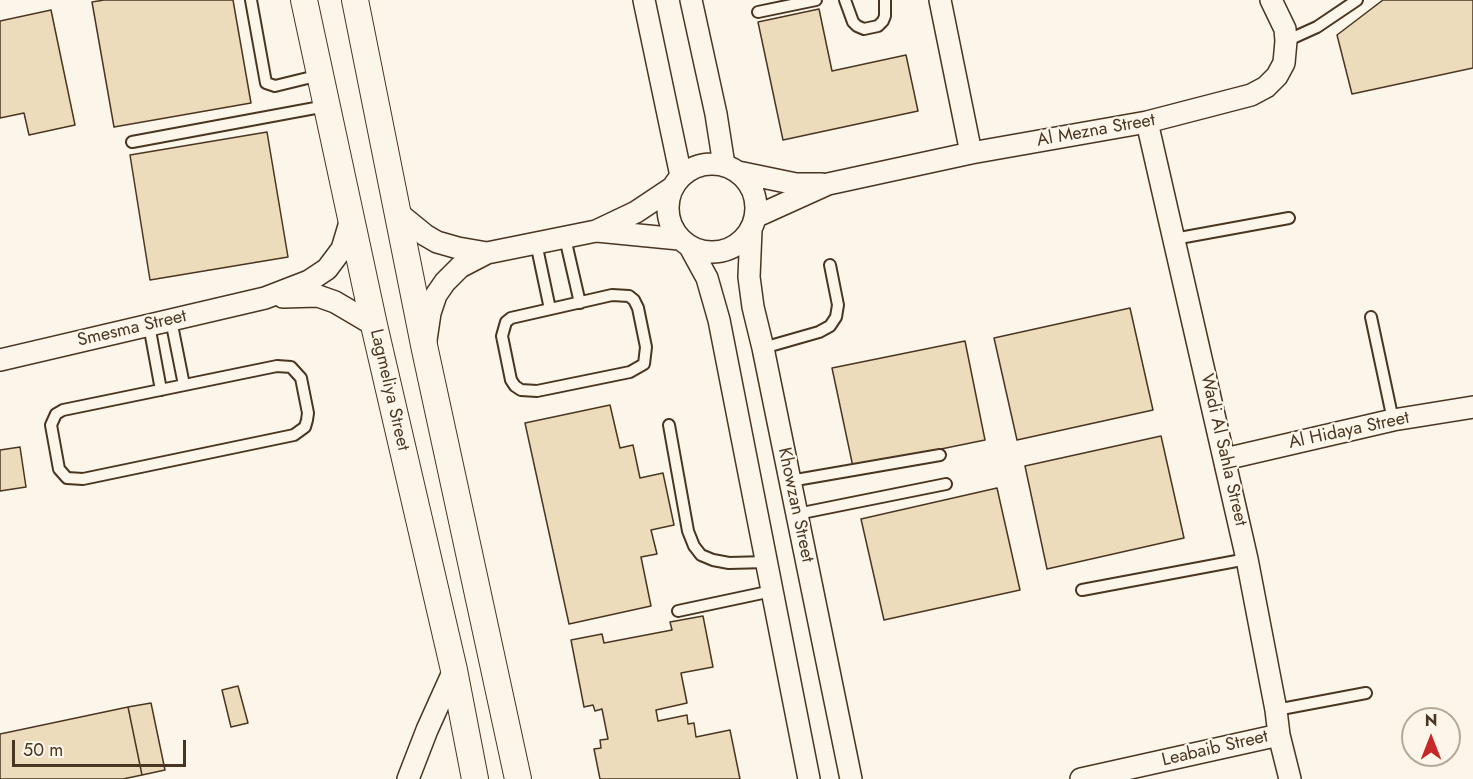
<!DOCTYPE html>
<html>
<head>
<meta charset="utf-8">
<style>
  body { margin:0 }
  #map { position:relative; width:1473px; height:779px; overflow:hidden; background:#fbf6e9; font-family:Jost,sans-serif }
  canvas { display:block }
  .north { position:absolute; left:1401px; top:707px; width:60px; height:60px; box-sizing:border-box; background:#fbf6e9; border:2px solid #b4a999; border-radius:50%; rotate:0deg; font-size:16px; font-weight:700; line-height:24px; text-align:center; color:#4a3520 }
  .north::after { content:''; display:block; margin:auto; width:21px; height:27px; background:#c62828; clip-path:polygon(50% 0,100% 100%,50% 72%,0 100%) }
  .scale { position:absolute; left:12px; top:740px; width:174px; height:27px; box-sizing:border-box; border:3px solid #4a3520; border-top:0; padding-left:8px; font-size:18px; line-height:21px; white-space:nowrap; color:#4a3520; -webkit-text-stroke:4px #fbf6e9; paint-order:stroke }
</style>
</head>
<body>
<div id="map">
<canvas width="1473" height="779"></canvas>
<div class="north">N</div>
<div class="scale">50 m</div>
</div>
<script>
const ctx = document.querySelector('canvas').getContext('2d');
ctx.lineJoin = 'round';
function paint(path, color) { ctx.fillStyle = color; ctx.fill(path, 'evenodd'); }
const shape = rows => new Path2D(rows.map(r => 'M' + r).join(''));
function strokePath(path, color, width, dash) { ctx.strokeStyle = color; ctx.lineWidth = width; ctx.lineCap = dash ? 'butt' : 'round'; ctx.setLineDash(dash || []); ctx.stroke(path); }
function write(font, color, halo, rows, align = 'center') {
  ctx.font = font + ' Jost,sans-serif'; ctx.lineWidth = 4.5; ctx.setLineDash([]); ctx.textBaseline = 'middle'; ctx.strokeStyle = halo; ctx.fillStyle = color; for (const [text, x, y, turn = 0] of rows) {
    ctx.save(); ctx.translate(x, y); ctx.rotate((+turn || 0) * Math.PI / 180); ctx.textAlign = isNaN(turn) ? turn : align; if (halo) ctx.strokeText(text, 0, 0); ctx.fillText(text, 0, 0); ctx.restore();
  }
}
const building = shape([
  [104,0,233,0,251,103,114,127,92,2,104,0],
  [1383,0,1473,0,1473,68,1352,94,1337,35,1383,0],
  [819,9,832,71,906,55,918,111,783,140,758,22,819,9],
  [51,10,75,125,29,135,24,113,0,118,0,21,51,10],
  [267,132,288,257,150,280,130,155,267,132],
  [1130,308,1153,410,1017,440,994,338,1130,308],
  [965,341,985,440,853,467,832,368,965,341],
  [610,405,620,448,633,445,640,478,663,473,674,525,651,530,657,554,641,557,651,606,569,624,525,423,610,405],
  [1161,436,1184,538,1047,569,1025,466,1161,436],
  [20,447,26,487,0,491,0,450,20,447],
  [997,488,1020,590,884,620,861,519,997,488],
  [703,616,713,667,681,673,687,703,656,710,658,721,687,715,688,724,694,723,696,737,730,730,740,779,600,779,594,749,601,748,600,740,608,739,602,709,595,711,593,705,584,707,571,640,602,634,604,643,672,630,670,622,703,616],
  [238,686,248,723,231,727,222,690,238,686],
  [151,703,165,770,142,775,128,707,151,703],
  [128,707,142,775,123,779,0,779,0,734,128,707]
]);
paint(building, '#ecdcbc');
strokePath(building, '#4a3520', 1.5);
const service = shape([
  [251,0,266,83,275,86,320,75],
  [845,0,853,22,857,26,864,29,878,26,883,21,885,16,885,0],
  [758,12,816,0],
  [1286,41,1317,27,1357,0],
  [132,142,326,106],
  [565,238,580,303],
  [1174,239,1289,218],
  [536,243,550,309],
  [612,295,629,296,634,300,638,308,646,347,644,364,630,372,537,391,521,390,515,386,511,380,502,336,506,322,511,318,612,295],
  [1371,317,1393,420],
  [171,320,184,385],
  [149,325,161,390],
  [763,348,819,332,830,326,836,317,838,305,830,265],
  [277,366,291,367,301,378,308,413,307,420,305,427,294,435,83,479,67,478,59,469,51,425,56,414,63,410,277,366],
  [669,425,688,531,694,546,701,555,713,560,729,563,767,562],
  [790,481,940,455],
  [797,514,946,484],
  [1082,590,1247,559],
  [678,611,772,591],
  [1276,710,1366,693]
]);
const minor = shape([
  [644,0,681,176],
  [691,0,716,114,724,165],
  [940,0,971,153],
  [1147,122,1247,559,1276,710,1279,735,1290,779],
  '668 208a44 44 0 1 1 88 0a44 44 0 1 1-88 0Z',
  [738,172,796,184,822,184],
  [398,213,425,235,437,242,458,248,487,253],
  [755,217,828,184,971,153,1147,122,1251,95,1266,87,1277,76,1284,63,1286,41,1285,29,1271,0],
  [751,230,749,277,753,307,763,348,851,779],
  [597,231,679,239],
  [690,247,707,278,719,320,809,779],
  [283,297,318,296,335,302,374,325],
  [426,340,430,313,436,295,445,282,460,267,487,253,596,231,636,212,672,188],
  [0,360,265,298,309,281,327,269,342,249,351,219],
  [1225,459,1393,420,1473,407],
  [408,779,427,730,454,670],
  [1081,779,1279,735]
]);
const tertiary = shape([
  [304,0,374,325,454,670,475,779],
  [355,0,425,350,518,779]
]);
strokePath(service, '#4a3520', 14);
strokePath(minor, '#4a3520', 24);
strokePath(tertiary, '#4a3520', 28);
strokePath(service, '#fbf6e9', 10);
strokePath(minor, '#fbf6e9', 21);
strokePath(tertiary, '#fbf6e9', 26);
write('18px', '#4a3520', '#fbf6e9', [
  ["Al Mezna Street",1096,131,-10],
  ["Smesma Street",132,329,-13],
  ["Lagmeliya Street",389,390,77],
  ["Al Hidaya Street",1349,431,-12],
  ["Wadi Al Sahla Street",1223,450,77],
  ["Khowzan Street",795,505,78],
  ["Leabaib Street",1215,749,-13]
]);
</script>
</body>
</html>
